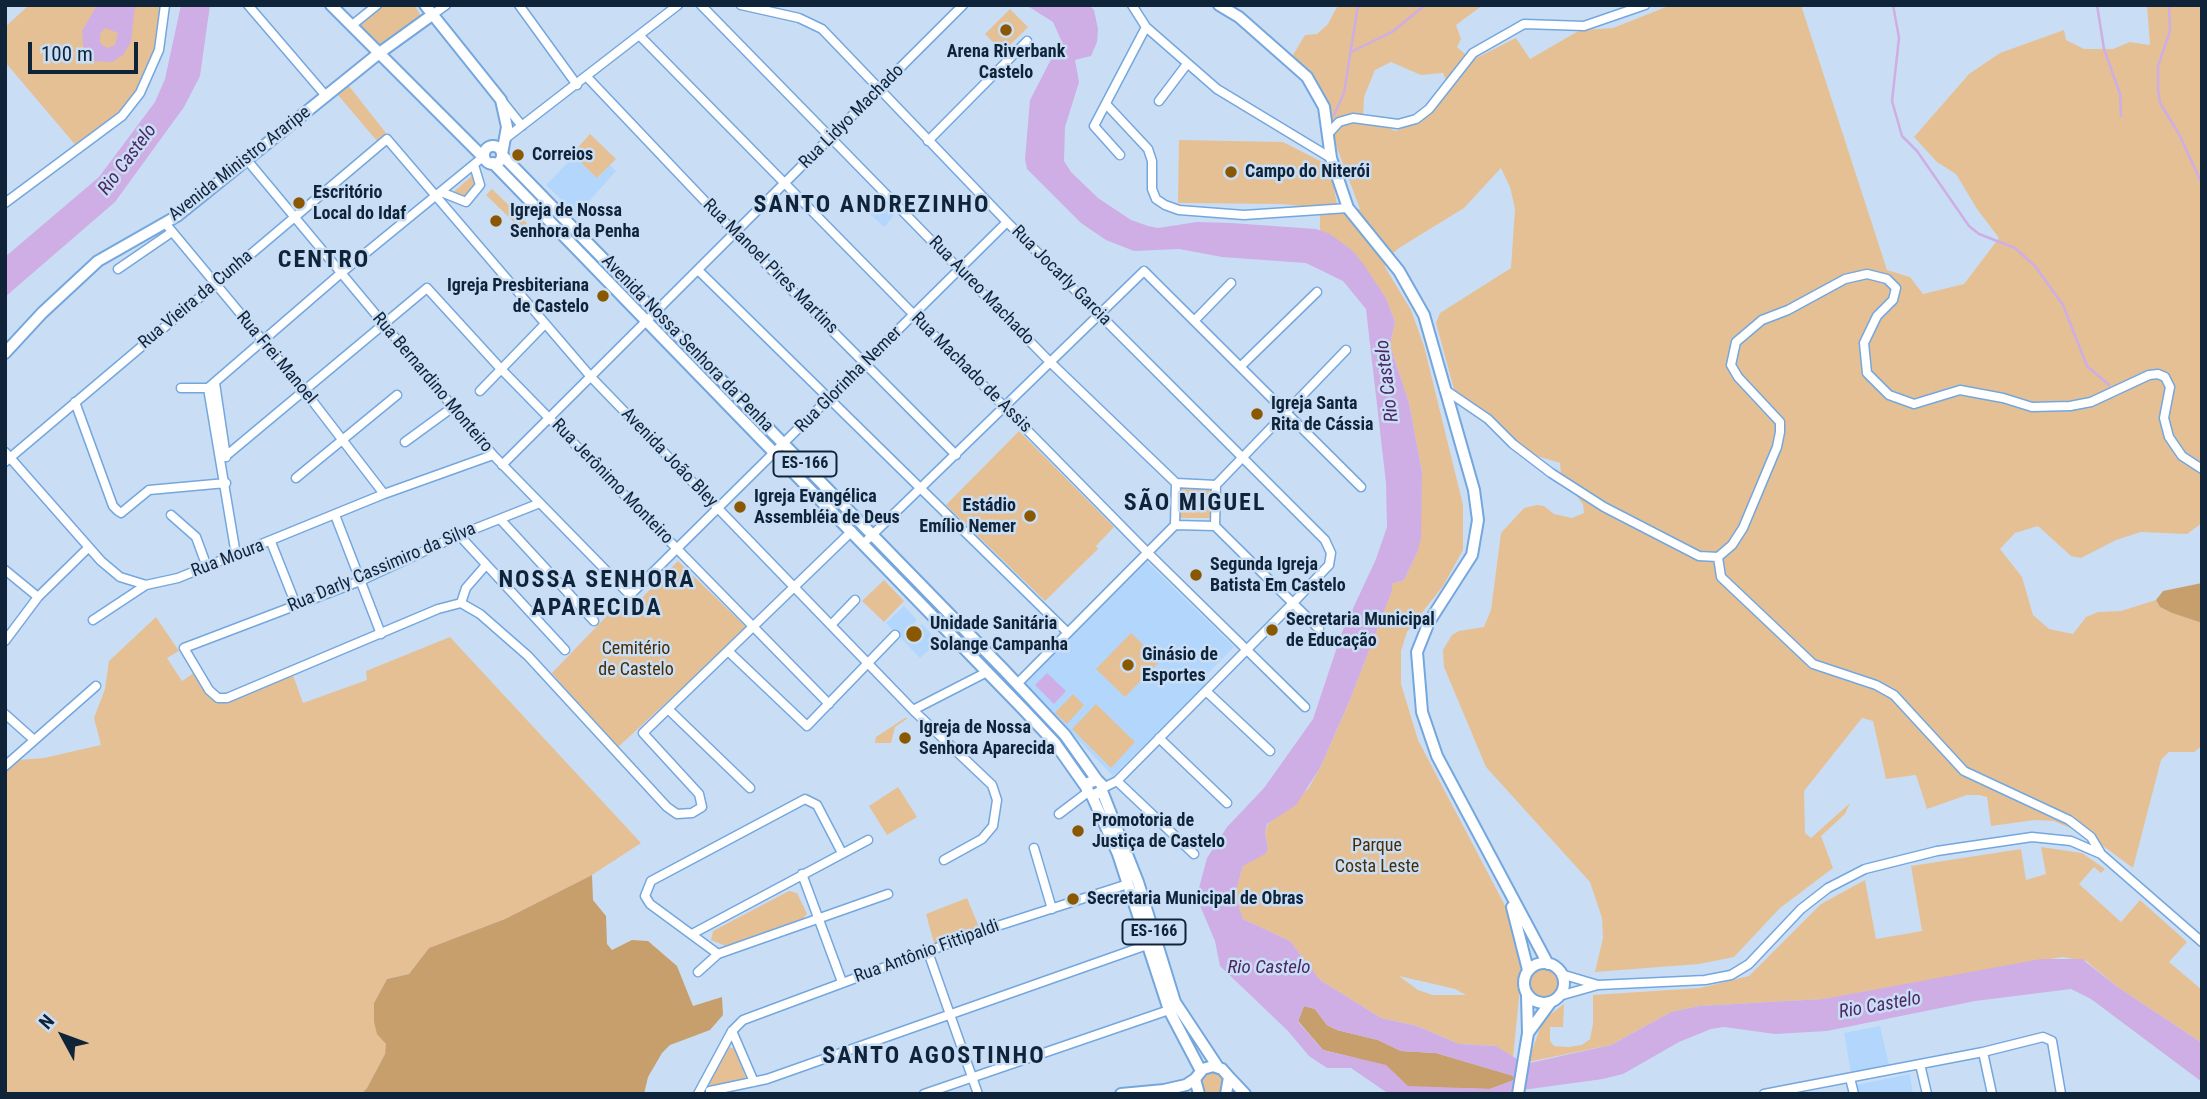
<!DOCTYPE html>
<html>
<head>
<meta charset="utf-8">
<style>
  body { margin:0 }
  #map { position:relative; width:2207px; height:1099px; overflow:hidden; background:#c9def5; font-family:"Roboto Condensed",sans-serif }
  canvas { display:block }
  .frame { position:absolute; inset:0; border:7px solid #0f2439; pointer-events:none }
  .north { position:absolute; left:28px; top:1001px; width:70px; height:70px; -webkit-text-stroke:5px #c9def5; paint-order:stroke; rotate:311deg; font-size:19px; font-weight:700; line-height:28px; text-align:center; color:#0f2439 }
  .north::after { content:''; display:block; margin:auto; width:24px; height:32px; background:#0f2439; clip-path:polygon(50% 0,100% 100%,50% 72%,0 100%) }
  .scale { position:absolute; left:28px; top:42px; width:110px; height:32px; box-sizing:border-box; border:4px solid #0f2439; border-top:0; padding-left:9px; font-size:21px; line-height:24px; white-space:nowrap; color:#0f2439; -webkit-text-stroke:5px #c9def5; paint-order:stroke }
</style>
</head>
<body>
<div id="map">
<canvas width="2207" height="1099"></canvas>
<div class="frame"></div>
<div class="north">N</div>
<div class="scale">100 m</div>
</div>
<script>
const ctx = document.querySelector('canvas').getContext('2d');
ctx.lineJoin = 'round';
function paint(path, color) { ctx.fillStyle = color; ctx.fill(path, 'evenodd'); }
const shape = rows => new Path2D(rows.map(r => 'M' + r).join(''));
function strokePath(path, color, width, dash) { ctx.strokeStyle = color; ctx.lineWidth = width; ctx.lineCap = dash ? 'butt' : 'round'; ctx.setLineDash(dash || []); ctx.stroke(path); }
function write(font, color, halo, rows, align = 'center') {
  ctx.font = font + ' "Roboto Condensed",sans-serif'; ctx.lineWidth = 5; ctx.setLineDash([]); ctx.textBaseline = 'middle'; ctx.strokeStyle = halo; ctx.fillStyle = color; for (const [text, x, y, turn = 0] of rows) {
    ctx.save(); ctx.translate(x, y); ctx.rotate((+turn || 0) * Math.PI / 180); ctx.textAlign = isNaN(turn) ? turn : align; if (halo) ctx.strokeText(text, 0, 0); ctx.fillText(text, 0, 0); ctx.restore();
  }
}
paint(shape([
  [574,156,597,178,610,165,616,171,577,215,546,185],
  [882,201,896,213,884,227,870,214],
  [1146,561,1234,647,1202,679,1206,684,1113,776,1024,684],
  [904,606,917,620,914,623,918,627,922,624,938,641,920,658,886,623],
  [1880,1026,1889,1065,1851,1073,1844,1033],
  [1910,1074,1913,1094,1858,1094,1856,1085]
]), '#b3d6fc');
paint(shape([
  [29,5,160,5,155,49,137,91,107,126,78,148,5,62,5,27],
  [382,5,414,5,422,17,378,47,357,26],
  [1338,5,1483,5,1456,25,1461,39,1457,47,1472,60,1516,38,1530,59,1580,30,1613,28,1671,5,1801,5,1887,270,1910,277,1923,294,1964,284,1999,238,1977,209,1956,174,1937,162,1914,137,1969,74,2000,53,2064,30,2066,40,2084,49,2113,49,2130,42,2150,45,2147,5,2202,5,2202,523,2187,534,2141,532,2116,540,2081,558,2071,556,2038,526,2015,533,2000,549,2022,577,2033,615,2049,629,2073,634,2086,617,2098,612,2121,611,2156,600,2160,607,2172,613,2202,623,2202,746,2194,752,2169,752,2161,760,2133,868,2091,837,2054,821,2035,820,1991,826,1987,797,1979,795,1967,795,1927,809,1916,775,1886,779,1873,721,1862,718,1804,791,1805,833,1811,838,1850,803,1845,814,1821,836,1833,868,1780,908,1734,957,1699,964,1595,972,1603,938,1602,918,1590,882,1486,767,1444,667,1443,650,1452,635,1459,631,1484,627,1491,610,1501,533,1524,508,1537,505,1544,506,1554,514,1572,518,1584,513,1583,504,1561,476,1560,463,1521,451,1455,393,1436,323,1440,313,1511,268,1515,209,1510,187,1501,168,1464,208,1399,248,1385,260,1385,267,1411,310,1424,346,1463,505,1463,550,1443,586,1407,632,1401,651,1401,684,1418,740,1511,917,1522,969,1513,1057,1496,1046,1459,1044,1417,1026,1381,1018,1320,980,1290,941,1243,919,1235,894,1243,866,1268,849,1265,832,1268,824,1308,789,1320,768,1349,702,1392,591,1392,584,1404,580,1417,553,1422,472,1409,403,1390,345,1395,322,1386,298,1353,251,1320,231,1320,212,1360,209,1314,87,1290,60,1305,35,1317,34,1328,24],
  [1391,62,1421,75,1443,73,1446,80,1415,122,1396,131,1363,118,1364,97,1375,70],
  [1399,976,1455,989,1466,995,1433,995,1418,990],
  [1010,9,1028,27,1003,52,985,34],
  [349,86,386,133,377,141,338,95],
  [590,134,616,159,597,178,572,154],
  [1179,140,1283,142,1330,166,1338,210,1282,204,1178,203],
  [473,175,477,186,462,199,451,194],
  [492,189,527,223,521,229,486,195],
  [1019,431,1114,527,1096,546,1098,549,1045,601,946,505],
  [1181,488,1211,489,1210,518,1180,518],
  [678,561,747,628,616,749,552,673,622,600,632,608],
  [884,580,904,601,884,622,862,601],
  [156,617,179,651,167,658,182,681,195,672,224,700,293,675,303,703,367,680,366,671,450,637,641,843,592,875,505,919,429,948,409,974,387,979,374,1003,374,1022,387,1044,385,1054,367,1088,361,1094,5,1094,5,761,44,758,101,745,94,718,105,689,109,661],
  [1131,633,1160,661,1125,697,1096,669],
  [1073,694,1084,705,1067,724,1055,713],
  [1096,704,1135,742,1111,768,1072,729],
  [905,718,908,718,895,727,891,743,875,743,876,737],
  [898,787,917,817,887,835,869,806],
  [2041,847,2082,853,2105,869,2101,873,2094,867,2079,884,2121,922,2140,900,2187,942,2169,962,2202,990,2202,1043,2119,988,2086,961,2062,957,1823,999,1699,1006,1671,1012,1611,1045,1528,1062,1543,1020,1564,1004,1563,1027,1550,1027,1550,1041,1554,1046,1568,1047,1582,1045,1590,1039,1593,1024,1593,995,1700,988,1749,976,1821,904,1865,880,1876,939,1922,931,1911,866,2021,849,2026,880,2046,874],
  [789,891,797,893,807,914,801,921,726,946,711,940,713,931],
  [967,898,979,927,934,943,926,914],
  '1529 982a15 15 0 1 1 30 0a15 15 0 1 1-30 0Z',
  [728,1047,735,1049,746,1079,711,1086,709,1084],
  '1202 1083a11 11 0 1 1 22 0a11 11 0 1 1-22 0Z'
]), '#e5c095');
paint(shape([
  [2202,583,2202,623,2172,613,2160,607,2156,600,2163,591],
  [592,875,593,900,606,916,607,944,612,950,632,940,648,941,677,966,693,1006,722,997,723,1015,710,1030,670,1045,662,1053,648,1077,644,1094,361,1094,367,1088,385,1054,386,1044,377,1034,374,1022,374,1003,387,979,409,974,429,948,505,919],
  [1304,1006,1315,1009,1327,1025,1337,1030,1378,1040,1401,1051,1436,1053,1514,1076,1514,1080,1490,1089,1408,1087,1395,1074,1356,1058,1323,1050,1298,1021]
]), '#c79f6d');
paint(shape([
  [97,5,135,5,131,42,123,55,112,62,89,61,84,52,82,31],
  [105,28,118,33,115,45,107,48,100,43,100,34],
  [181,5,210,5,200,76,184,107,115,202,5,297,5,257,99,177,155,102,165,79],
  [1026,5,1089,5,1094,10,1098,29,1097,42,1091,56,1075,60,1079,82,1065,127,1064,161,1071,172,1098,198,1131,220,1148,226,1158,228,1197,222,1231,223,1316,229,1330,234,1353,251,1364,265,1386,298,1395,322,1390,345,1409,403,1422,472,1421,538,1417,553,1404,580,1392,584,1392,591,1349,702,1320,768,1296,805,1267,824,1265,832,1268,849,1265,854,1243,866,1235,894,1243,919,1290,941,1320,980,1381,1018,1417,1026,1459,1044,1496,1046,1525,1064,1611,1045,1671,1012,1699,1006,1823,999,2041,959,2082,959,2119,988,2202,1043,2202,1082,2091,999,2071,989,1975,1001,1827,1031,1775,1034,1724,1027,1711,1029,1679,1042,1623,1074,1603,1079,1493,1094,1389,1094,1351,1068,1327,1068,1309,1056,1288,1031,1220,966,1215,941,1198,901,1199,888,1207,858,1227,827,1264,788,1313,719,1342,632,1376,559,1387,527,1386,483,1366,309,1343,281,1306,263,1222,257,1179,249,1134,251,1106,240,1081,223,1027,169,1025,159,1030,100,1061,40,1053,22],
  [1304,1006,1315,1009,1327,1025,1337,1030,1378,1040,1401,1051,1436,1053,1513,1076,1514,1080,1490,1089,1408,1086,1386,1065,1323,1050,1298,1022],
  [1047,673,1066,691,1054,704,1035,685]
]), '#ceaee4');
strokePath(shape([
  [1893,5,1899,38,1892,101,1902,136,1917,151,1969,226,1979,234,2015,248,2035,266,2063,305,2087,366,2109,385],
  [2097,5,2104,49,2120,94,2121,116],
  [2169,5,2170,31,2158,66,2158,88,2160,103,2179,134,2202,184],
  [1351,52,1392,32,1425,5],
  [1334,115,1344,93,1358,5]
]), '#ceaee4', 2.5);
const minor = shape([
  [248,5,326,96],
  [519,5,577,85],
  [701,5,1050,362,1176,483],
  [741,5,799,18,822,29,1007,222,1325,540,1331,553,1329,565,1292,604,1117,781,1103,788],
  [1132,5,1146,27,1217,89,1331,158],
  [432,15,446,5],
  [351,26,377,5],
  [640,36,1147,552,1305,707],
  [587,77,736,234,956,455],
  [502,101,522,126],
  [1159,101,1187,64],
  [1106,104,1148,149,1152,161,1152,189,1156,199,1165,205,1179,210,1244,215,1348,208],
  [1329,133,1339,122,1353,118,1398,124,1416,119,1429,109,1473,53,1524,24,1584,26,1645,5],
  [506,138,678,5],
  [928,141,1027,41],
  [1120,155,1094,126,1146,27],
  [247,160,493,455,630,595,1007,222],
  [441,192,466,202,480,185,474,165],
  [5,203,122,116,140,93,159,50,165,5],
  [165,223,304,390,384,494],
  [118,269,172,232],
  [699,271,1067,632],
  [1196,319,1231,283],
  [1241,366,1317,292],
  [215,383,226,457],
  [181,388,208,388],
  [1444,389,1488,419,1513,444,1551,473,1604,507,1699,556,1718,557,1732,545,1743,528,1777,447,1780,432,1780,422,1738,377,1731,365,1736,342,1762,320,1788,310,1845,279,1867,274,1887,279,1896,288,1893,300,1877,316,1864,343,1867,373,1889,395,1914,404,1960,390,2003,398,2032,407,2070,406,2091,402,2149,375,2158,374,2165,377,2170,387,2164,418,2169,437,2182,456,2202,469],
  [480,391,544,325],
  [75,402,113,506,118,511,121,513,149,490,226,483],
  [405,442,453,407],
  [5,452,101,561,120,577,146,585,178,578,384,494,493,455],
  [227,455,427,288,501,369,829,704],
  [5,462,387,139,591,377,913,710,992,785,997,800,993,826,982,839,944,860],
  [502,465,963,5],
  [296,478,397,395],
  [1176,483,1216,485,1215,526,1175,525,1176,483],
  [1216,485,1346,350],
  [171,515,196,537,207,567],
  [335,515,381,634],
  [500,519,594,621],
  [1215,526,1319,629],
  [459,535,565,650],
  [868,539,1144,271,1361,487],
  [271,542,296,605],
  [236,555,208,388,340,274,483,157],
  [1718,557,1721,577,1813,664,1876,685,1894,695,1964,771,2069,820,2091,837,2100,852],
  [5,570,38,597],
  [461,603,480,614,528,656,667,807,677,814,692,813,702,807,699,794,643,733,852,531],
  [461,603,438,609,227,698,218,698,209,690,184,648,360,581,459,535,540,503],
  [461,603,466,588,486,565],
  [93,620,146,585],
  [831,625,855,600],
  [5,641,38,597,88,548],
  [728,651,807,726,895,635],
  [1017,684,1175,525],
  [1206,691,1270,751],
  [668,709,750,788],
  [913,710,987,672],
  [5,714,33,739],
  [1159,738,1227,803],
  [5,766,96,686],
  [1117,781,1194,854],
  [1059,814,1088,792],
  [1034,848,1052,909],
  [842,853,817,805,805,799,651,881,645,896,650,904,718,954,888,894],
  [802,874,842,982],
  [692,934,868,840],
  [928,952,978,1094],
  [698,972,718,954],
  [1561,974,1598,985],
  [1559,996,1598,985,1705,980,1731,975,1749,964,1801,909,1828,888,1865,869,1937,851,2032,837,2071,841,2101,854,2202,942],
  [732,1031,754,1082],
  [1983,1052,1992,1094],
  [1920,1064,1927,1094],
  [1850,1078,1854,1094],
  [710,1091,767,1079,1147,945],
  [698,1094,732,1031,743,1020,985,930,1128,884],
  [924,1094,1169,1010],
  [1764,1094,1983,1052,2043,1037,2052,1041,2061,1094]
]);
const major = shape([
  [331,5,483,157],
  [425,5,501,100,507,127,502,154],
  [1219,5,1239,17,1307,77,1324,107,1331,158,1348,208,1399,271,1424,315,1474,490,1478,520,1472,555,1429,622,1417,652,1422,712,1437,756,1548,964],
  '484 155a9 9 0 1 1 18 0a9 9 0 1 1-18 0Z',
  [503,156,1004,670,1065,735,1097,780],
  [493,163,1023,709,1055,743,1086,787],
  [5,353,42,313,98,261,177,216,378,54,432,15],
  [1102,791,1138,882,1175,1002,1218,1067],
  [1092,796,1102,791,1102,785,1097,780,1088,783,1087,790,1092,796,1118,854,1169,1010,1201,1071],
  [1512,907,1528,970],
  '1524 983a20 20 0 1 1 40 0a20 20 0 1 1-40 0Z',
  [1528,1033,1550,1003],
  [1229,1077,1245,1094],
  [1121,1094,1164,1090,1186,1085,1195,1079],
  [1199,1094,1195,1079,1203,1069,1213,1066,1222,1069,1229,1077,1226,1094],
  [1518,1094,1528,1033,1527,995]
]);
strokePath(minor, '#74a7de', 11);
strokePath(major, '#74a7de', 14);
strokePath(minor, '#fff', 8);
strokePath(major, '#fff', 10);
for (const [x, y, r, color] of [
  [1006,30,7,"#8a5800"],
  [518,155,7,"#8a5800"],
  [1231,172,7,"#8a5800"],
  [299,203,7,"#8a5800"],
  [496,221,7,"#8a5800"],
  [603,296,7,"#8a5800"],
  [1257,414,7,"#8a5800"],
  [740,507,7,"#8a5800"],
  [1030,516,7,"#8a5800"],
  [1196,575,7,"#8a5800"],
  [1272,630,7,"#8a5800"],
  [914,634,9,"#8a5800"],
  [1128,665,7,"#8a5800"],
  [905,738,7,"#8a5800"],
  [1078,831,7,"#8a5800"],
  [1073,899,7,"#8a5800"]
]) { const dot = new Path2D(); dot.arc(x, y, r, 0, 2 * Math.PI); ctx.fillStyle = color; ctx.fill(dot); strokePath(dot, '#c9def5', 2.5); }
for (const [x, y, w] of [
  [805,464,63],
  [1154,932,63]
]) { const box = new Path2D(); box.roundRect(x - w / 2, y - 12.5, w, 25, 5); ctx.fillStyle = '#c9def5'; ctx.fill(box); strokePath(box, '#0f2439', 2); }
write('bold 16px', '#0f2439', null, [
  ["ES-166",805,464],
  ["ES-166",1154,932]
]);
write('bold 18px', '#0f2439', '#c9def5', [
  ["Arena Riverbank",1006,52,"center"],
  ["Castelo",1006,73,"center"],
  ["Correios",532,155],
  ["Campo do Niterói",1245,172],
  ["Escritório",313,193],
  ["Local do Idaf",313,214],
  ["Igreja de Nossa",510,211],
  ["Senhora da Penha",510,232],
  ["Igreja Presbiteriana",589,286,"right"],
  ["de Castelo",589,307,"right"],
  ["Igreja Santa",1271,404],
  ["Rita de Cássia",1271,425],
  ["Igreja Evangélica",754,497],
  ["Assembléia de Deus",754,518],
  ["Estádio",1016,506,"right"],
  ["Emílio Nemer",1016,527,"right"],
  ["Segunda Igreja",1210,565],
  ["Batista Em Castelo",1210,586],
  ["Secretaria Municipal",1286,620],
  ["de Educação",1286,641],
  ["Unidade Sanitária",930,624],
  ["Solange Campanha",930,645],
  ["Ginásio de",1142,655],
  ["Esportes",1142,676],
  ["Igreja de Nossa",919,728],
  ["Senhora Aparecida",919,749],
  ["Promotoria de",1092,821],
  ["Justiça de Castelo",1092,842],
  ["Secretaria Municipal de Obras",1087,899]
], 'left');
write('18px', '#0f2439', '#c9def5', [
  ["Rua Lidyo Machado",852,117,-45],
  ["Avenida Ministro Araripe",240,164,-38],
  ["Rua Manoel Pires Martins",770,267,45],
  ["Rua Jocarly Garcia",1061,276,45],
  ["Rua Aureo Machado",981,291,46],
  ["Rua Vieira da Cunha",196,300,-40],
  ["Avenida Nossa Senhora da Penha",687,344,46],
  ["Rua Frei Manoel",276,358,50],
  ["Rua Machado de Assis",971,373,45],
  ["Rua Glorinha Nemer",849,380,-45],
  ["Rua Bernardino Monteiro",432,383,50],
  ["Avenida João Bley",669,458,46],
  ["Rua Jerônimo Monteiro",612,482,46],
  ["Rua Moura",228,559,-21],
  ["Rua Darly Cassimiro da Silva",382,568,-23],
  ["Rua Antônio Fittipaldi",927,952,-20]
]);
write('18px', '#482c02', '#c9def5', [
  ["Cemitério",636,649],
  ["de Castelo",636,670],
  ["Parque",1377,846],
  ["Costa Leste",1377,867]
]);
write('italic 19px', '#4e2665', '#c9def5', [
  ["Rio Castelo",128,160,-53],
  ["Rio Castelo",1388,381,-97],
  ["Rio Castelo",1269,968],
  ["Rio Castelo",1880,1006,-10]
]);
ctx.letterSpacing = '2px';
write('bold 24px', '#0f2439', '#c9def5', [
  ["SANTO ANDREZINHO",872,206],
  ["CENTRO",324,261],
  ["SÃO MIGUEL",1195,504],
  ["NOSSA SENHORA",597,581],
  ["APARECIDA",597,609],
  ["SANTO AGOSTINHO",934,1057]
]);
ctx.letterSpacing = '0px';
</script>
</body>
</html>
